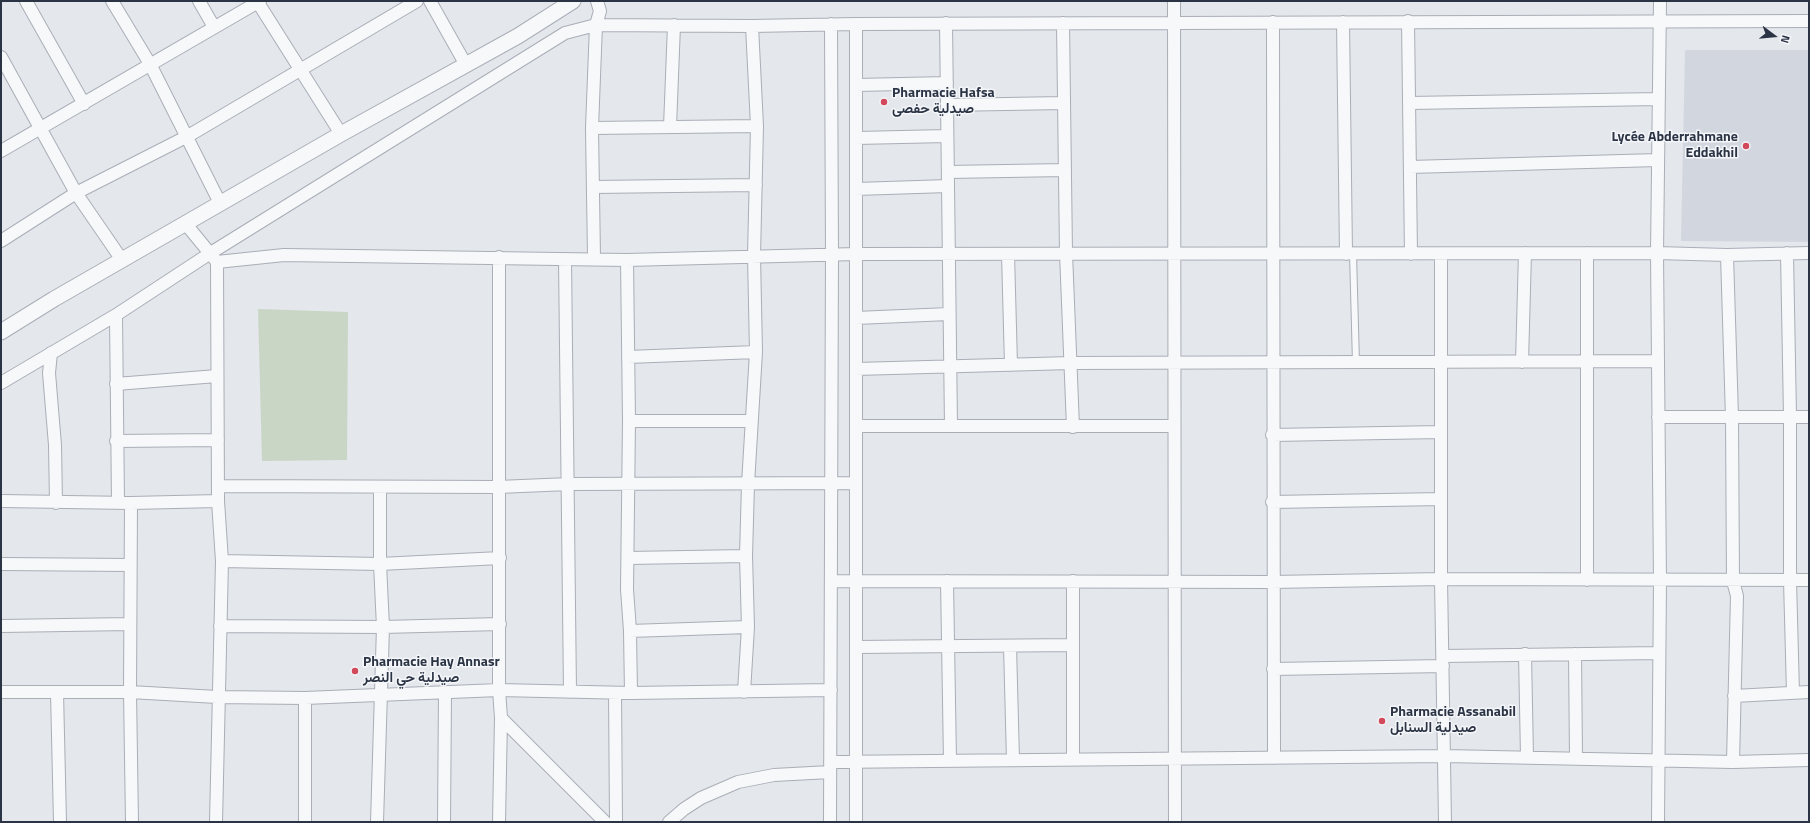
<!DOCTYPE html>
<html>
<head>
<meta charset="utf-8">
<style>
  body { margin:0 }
  #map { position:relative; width:1810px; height:823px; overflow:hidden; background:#e4e7ec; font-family:"Titillium Web",sans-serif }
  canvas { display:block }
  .frame { position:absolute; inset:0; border:2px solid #2b3445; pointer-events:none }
  .north { position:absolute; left:1754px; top:16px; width:40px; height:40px; -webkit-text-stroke:3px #f4f6f9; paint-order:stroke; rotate:106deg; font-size:11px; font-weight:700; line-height:16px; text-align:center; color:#2b3445 }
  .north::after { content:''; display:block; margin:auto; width:14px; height:18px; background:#2b3445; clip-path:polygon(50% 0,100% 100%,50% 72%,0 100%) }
</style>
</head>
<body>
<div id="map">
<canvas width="1810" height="823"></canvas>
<div class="frame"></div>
<div class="north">N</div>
</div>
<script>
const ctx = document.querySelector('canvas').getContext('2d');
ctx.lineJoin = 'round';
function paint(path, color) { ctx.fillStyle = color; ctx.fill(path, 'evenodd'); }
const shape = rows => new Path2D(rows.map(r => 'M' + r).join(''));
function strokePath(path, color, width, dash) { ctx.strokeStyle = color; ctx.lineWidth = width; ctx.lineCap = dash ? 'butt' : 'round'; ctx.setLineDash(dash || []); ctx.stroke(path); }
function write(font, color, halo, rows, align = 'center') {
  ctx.font = font + ' "Titillium Web",Vazirmatn,sans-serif'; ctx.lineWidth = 3; ctx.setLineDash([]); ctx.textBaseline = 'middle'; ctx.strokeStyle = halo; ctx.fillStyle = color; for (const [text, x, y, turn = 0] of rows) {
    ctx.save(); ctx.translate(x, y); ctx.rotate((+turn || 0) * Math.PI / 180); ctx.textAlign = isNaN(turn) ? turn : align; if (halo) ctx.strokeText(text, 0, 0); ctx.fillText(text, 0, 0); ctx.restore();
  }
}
paint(shape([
  [1685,50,1809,50,1809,242,1681,241]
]), '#d2d6de');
paint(shape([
  [258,309,348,312,347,460,262,461]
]), '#c9d6c5');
const service = shape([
  [1353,254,1356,363]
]);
const minor = shape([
  [26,1,84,104],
  [112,1,150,64,220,203],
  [199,1,214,27],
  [257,1,341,134],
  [430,1,466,65],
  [1174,1,1175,822],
  [1408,21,1411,254],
  [1273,22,1274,758],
  [1343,22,1346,254],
  [946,23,951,426],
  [1063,23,1066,253,1073,427],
  [1,57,76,193,122,260],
  [856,85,947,83],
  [1409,103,1659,99],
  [947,105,1064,103],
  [670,127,674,25],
  [592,128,757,126],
  [856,138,947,136],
  [1,151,260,1],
  [1410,167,1658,160],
  [948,172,1065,170],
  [593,187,756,185],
  [856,189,948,186],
  [185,223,217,262,218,501,222,561,216,822],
  [1,241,76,193,188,136,417,1],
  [1587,253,1587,580],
  [1787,253,1790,416,1790,580,1793,693],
  [1008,254,1011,365],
  [1441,254,1441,579,1445,822],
  [1727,255,1732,417,1733,581,1737,596,1733,762],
  [594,258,592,128,596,25,600,11,597,1],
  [565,259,570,692],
  [627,260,629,421,627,589,630,631,748,627],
  [217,262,284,255,627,260,856,254,1657,253,1727,255,1809,253],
  [116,315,118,503],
  [856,318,949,314],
  [51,353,49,373,55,445,56,503],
  [628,357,756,352],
  [1522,362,1525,253],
  [856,369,1071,363,1658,361],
  [1,383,116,315,209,254,565,33,596,25,752,26,856,24,1809,21],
  [116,384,217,376],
  [1658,417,1809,417],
  [629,421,751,421],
  [856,426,1174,426],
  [1272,435,1441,432],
  [116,441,218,440],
  [218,486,498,487,569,484,856,483],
  [1,501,131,503,218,501],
  [1272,502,1441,499],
  [131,503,130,692,132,822],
  [628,558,746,556],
  [222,561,380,564,500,558],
  [1,564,130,565],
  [831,581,1272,582,1441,579,1809,580],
  [947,581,950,761],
  [1,626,130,624],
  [220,626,383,627,500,624],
  [630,631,631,693],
  [1010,646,1013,760],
  [856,647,1073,645],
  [1525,654,1527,757],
  [1575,654,1576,758],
  [1443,656,1659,653],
  [1273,669,1443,666],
  [1,692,130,692,217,697,305,698,499,690,631,693,831,690],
  [57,692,60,822],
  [744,692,748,627,746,556,748,484,756,352,754,256,757,126,752,26],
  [615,693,616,822],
  [1734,696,1809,692],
  [305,698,305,822],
  [501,718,605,822],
  [1073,759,1073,581],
  [830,762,1445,756,1733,762,1809,760],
  [377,822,383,627,380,564,380,487],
  [444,822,445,694],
  [499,822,501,718,499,690,499,257],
  [669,822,684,809,701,798,738,782,774,775,830,772],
  [830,822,832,255,831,24],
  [856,822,856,24],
  [1658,822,1660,581,1657,253,1660,1]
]);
const tertiary = shape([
  [1,332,54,299,341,134,518,36,573,1]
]);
strokePath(service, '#a9aeb7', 8);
strokePath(minor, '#a9aeb7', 14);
strokePath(tertiary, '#a9aeb7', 17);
strokePath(service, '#f7f8fa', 6);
strokePath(minor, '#f7f8fa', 12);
strokePath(tertiary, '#f7f8fa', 15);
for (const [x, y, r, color] of [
  [884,102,4,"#d1495b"],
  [1746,146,4,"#d1495b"],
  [355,671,4,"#d1495b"],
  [1382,721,4,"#d1495b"]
]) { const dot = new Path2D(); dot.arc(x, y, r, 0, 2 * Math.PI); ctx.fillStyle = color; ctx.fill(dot); strokePath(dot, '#f4f6f9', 1.5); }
write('bold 14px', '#2b3445', '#f4f6f9', [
  ["Pharmacie Hafsa",892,94],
  ["صيدلية حفصى",892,110],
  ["Lycée Abderrahmane",1738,138,"right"],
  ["Eddakhil",1738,154,"right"],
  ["Pharmacie Hay Annasr",363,663],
  ["صيدلية حي النصر",363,679],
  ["Pharmacie Assanabil",1390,713],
  ["صيدلية السنابل",1390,729]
], 'left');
</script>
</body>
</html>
